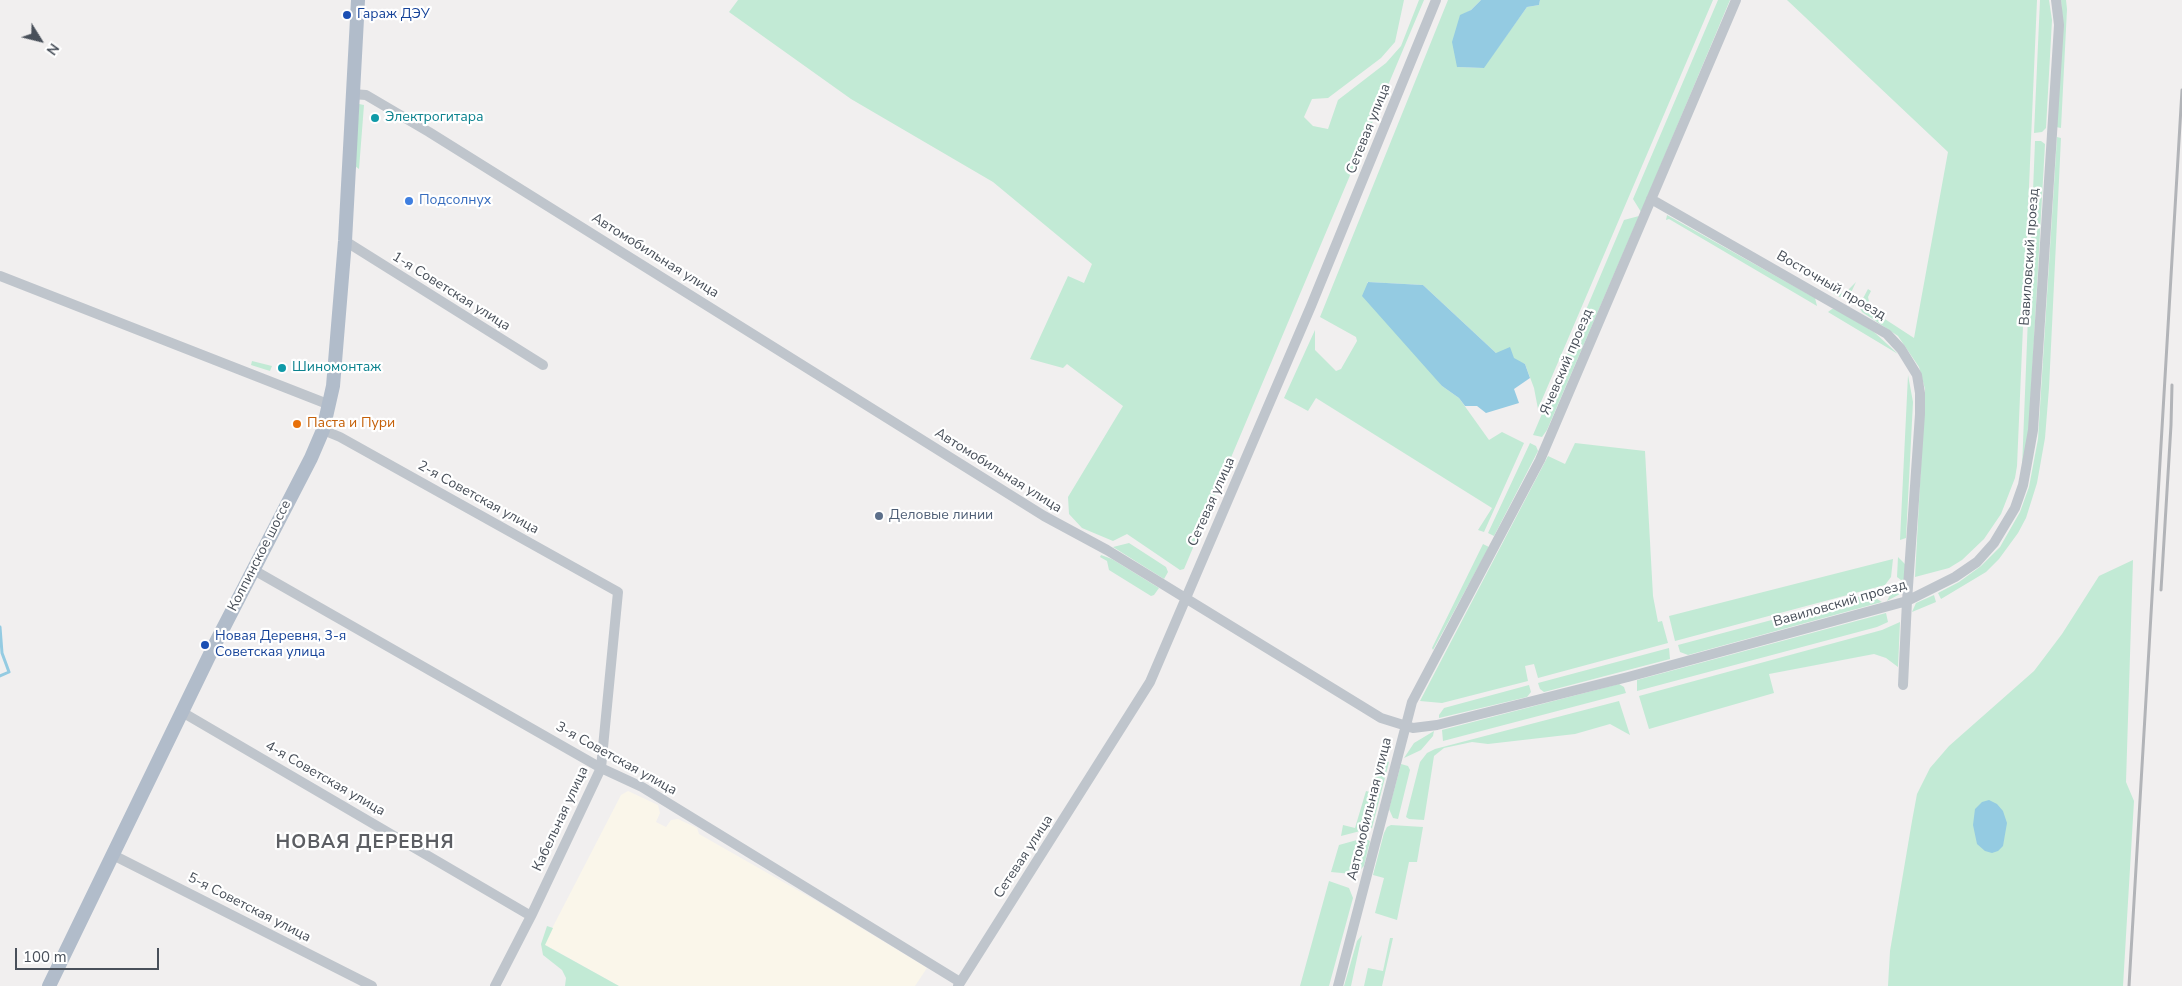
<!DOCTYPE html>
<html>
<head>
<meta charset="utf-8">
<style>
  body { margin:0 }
  #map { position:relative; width:2182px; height:986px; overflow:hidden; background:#f1efef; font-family:"Nunito Sans",sans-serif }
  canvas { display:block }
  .north { position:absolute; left:15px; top:15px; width:50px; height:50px; -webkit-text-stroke:4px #fff; paint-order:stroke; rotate:126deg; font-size:14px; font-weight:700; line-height:20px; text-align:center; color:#49505a }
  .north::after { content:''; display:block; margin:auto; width:18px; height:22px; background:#49505a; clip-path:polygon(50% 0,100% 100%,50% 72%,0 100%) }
  .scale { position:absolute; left:15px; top:948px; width:144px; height:22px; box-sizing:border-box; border:2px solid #49505a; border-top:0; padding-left:6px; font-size:15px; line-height:18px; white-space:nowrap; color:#49505a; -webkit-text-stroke:4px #fff; paint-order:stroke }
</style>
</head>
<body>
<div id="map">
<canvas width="2182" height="986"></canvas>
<div class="north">N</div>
<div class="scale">100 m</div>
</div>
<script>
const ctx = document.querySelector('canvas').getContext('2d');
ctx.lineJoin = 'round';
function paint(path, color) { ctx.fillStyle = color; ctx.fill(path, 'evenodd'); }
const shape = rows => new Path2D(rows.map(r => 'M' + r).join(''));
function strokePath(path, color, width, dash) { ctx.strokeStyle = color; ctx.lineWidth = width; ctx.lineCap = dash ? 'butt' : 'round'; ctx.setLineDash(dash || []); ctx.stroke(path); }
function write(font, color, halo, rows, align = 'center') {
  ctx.font = font + ' "Nunito Sans",sans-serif'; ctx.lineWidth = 4.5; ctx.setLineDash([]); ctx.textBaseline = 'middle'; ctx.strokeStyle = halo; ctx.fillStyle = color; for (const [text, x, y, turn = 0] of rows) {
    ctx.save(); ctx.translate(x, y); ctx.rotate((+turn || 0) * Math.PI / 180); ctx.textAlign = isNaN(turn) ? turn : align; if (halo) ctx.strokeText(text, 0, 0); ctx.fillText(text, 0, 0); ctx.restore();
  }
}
paint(shape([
  [628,791,658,805,660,813,656,822,666,827,671,820,678,819,697,828,699,834,820,903,927,968,915,986,619,986,544,944,621,795]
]), '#faf6ea');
paint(shape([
  [738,0,1404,0,1395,42,1381,58,1328,98,1312,99,1304,117,1313,126,1328,129,1338,100,1386,63,1401,46,1419,0,1424,0,1184,569,1180,570,1127,534,1113,541,1082,528,1069,514,1068,497,1123,406,1067,364,1063,368,1030,359,1068,276,1084,283,1092,264,993,182,851,99,729,12],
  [1448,0,1481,0,1471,10,1460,16,1457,67,1483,68,1527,7,1539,5,1540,0,1713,0,1538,409,1534,388,1525,364,1496,353,1423,285,1367,282,1442,386,1459,398,1489,440,1502,432,1524,443,1484,532,1478,530,1492,508,1316,398,1308,411,1284,398,1315,330,1315,350,1336,371,1341,369,1357,341,1356,337,1320,317],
  [1718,0,1730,0,1641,212,1633,199],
  [1787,0,2037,0,2017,466,2015,478,2001,514,1984,539,1962,560,1949,568,1915,577,1925,389,1919,367,1898,336,1862,312,1859,306,1868,289,1871,291,1868,297,1871,310,1914,338,1948,152],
  [2040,0,2049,0,2052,20,2046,128,2042,132,2034,133],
  [2061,0,2066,0,2067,9,2061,128,2056,127,2063,25],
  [359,104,364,105,359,169,355,166],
  [2057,137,2061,138,2049,388,2045,438,2037,483,2026,518,2018,533,1999,559,1986,572,1941,599,1938,593,1959,582,1981,566,2000,547,2020,512,2029,487,2038,439],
  [2035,141,2041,141,2045,144,2029,429,2022,468],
  [1667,215,1815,298,1817,306,1669,219,1666,220],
  [1639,216,1547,430,1542,437,1533,435,1624,220],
  [1856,282,1848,299,1844,299,1832,293,1840,294,1847,291],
  [1832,309,1835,309,1874,332,1898,354,1828,312],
  [252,361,272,366,270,371,251,365],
  [1908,375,1913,402,1906,538,1900,540],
  [1530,443,1536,446,1538,451,1494,536,1488,533],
  [1575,443,1645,451,1653,596,1658,622,1662,621,1668,643,1538,678,1534,664,1525,666,1528,681,1442,703,1420,701,1548,456,1565,464],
  [1129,543,1166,567,1168,572,1164,579,1113,547],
  [1483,544,1489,547,1433,650,1432,648],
  [1101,555,1112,559,1159,588,1154,595,1151,596,1109,570,1107,561,1100,557],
  [1898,557,1905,564,1905,579,1901,580,1897,577],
  [1893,559,1891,577,1885,585,1675,641,1669,616],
  [2133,560,2126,782,2134,801,2123,986,1888,986,1890,951,1912,821,1917,794,1930,768,1949,746,2034,671,2062,634,2099,576],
  [1903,585,1900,594,1887,601,1894,587],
  [1869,594,1882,602,1688,655,1680,652,1678,645],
  [1934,595,1936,602,1912,612,1916,603],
  [1886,613,1888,622,1877,627,1637,691,1637,680],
  [1900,622,1898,667,1886,658,1874,654,1769,674,1774,693,1649,729,1639,696,1882,630],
  [1669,648,1670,659,1544,692,1540,689,1538,683],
  [1619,684,1624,687,1626,693,1443,741,1442,730],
  [1529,685,1531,692,1527,697,1439,718,1439,715,1444,708],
  [1619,701,1630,735,1610,724,1575,734,1488,744,1472,742,1444,748,1434,756,1424,820,1409,819,1406,817,1420,762,1427,753,1435,749],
  [1434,731,1433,736,1421,750,1404,758,1414,743],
  [1381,759,1389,762,1372,828,1341,836,1343,825,1355,828,1366,791,1370,792],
  [1401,764,1408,766,1410,770,1398,819,1393,818,1389,809],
  [1391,825,1423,827,1417,862,1409,862,1397,920,1375,913,1384,878,1373,875,1384,833,1387,827],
  [1364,838,1370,841,1364,866,1359,871,1352,874,1331,872,1339,845],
  [1329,881,1349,888,1353,898,1329,986,1300,986],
  [547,926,553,928,545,945,619,986,565,986,566,978,562,970,543,955,541,944],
  [1362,935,1351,986,1344,986,1357,941],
  [1390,938,1393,938,1382,986,1364,986,1368,968,1383,971]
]), '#c2ead5');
paint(shape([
  [1481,0,1540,0,1539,5,1527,7,1484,68,1457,67,1452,42,1460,15,1471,10],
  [1368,282,1423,285,1496,353,1510,347,1514,358,1525,364,1530,378,1514,389,1519,403,1486,413,1477,406,1465,406,1459,398,1442,386,1362,296],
  [1989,800,1997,804,2003,811,2007,823,2003,846,1998,851,1992,853,1985,851,1977,844,1973,825,1975,809,1982,802]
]), '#94cbe2');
strokePath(shape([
  [0,627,2,653,9,672,0,676]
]), '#94cbe2', 3);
strokePath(shape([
  [352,94,366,95,429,132,1044,516,1107,550,1381,718,1413,728,1437,725,1628,677,1907,601,1955,577,1977,562,1994,543,2015,508,2023,485,2033,430,2059,25,2056,0],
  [1651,199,1887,334,1901,349,1917,375,1920,393,1920,414,1907,601,1903,685],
  [345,241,543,365],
  [0,276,330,405],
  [323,430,340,437,618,592,601,768,531,916,495,986],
  [252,569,601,768,642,787,960,982],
  [182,712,531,916],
  [113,855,372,986],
  [958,986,1150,682,1311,306,1436,0],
  [1338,986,1412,702,1540,460,1736,0]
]), '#bfc5cc', 10);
strokePath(shape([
  [49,986,213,648,311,458,323,430,333,386,345,241,358,0]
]), '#b1bcca', 14);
strokePath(shape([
  [2161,590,2171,425,2172,385],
  [2129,986,2182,90]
]), '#b2b4b8', 3);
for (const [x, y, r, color] of [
  [347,15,5,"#1a4fb4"],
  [375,118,5,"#0f9aa8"],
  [409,201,5,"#3f7fe0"],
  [282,368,5,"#0f9aa8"],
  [297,424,5,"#e8710a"],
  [879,516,5,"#5c6f8a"],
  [205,645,5,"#1a4fb4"]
]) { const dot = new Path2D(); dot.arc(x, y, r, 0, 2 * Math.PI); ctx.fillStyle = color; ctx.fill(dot); strokePath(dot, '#fff', 2); }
write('14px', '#164399', '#fff', [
  ["Гараж ДЭУ",357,15],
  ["Новая Деревня, 3-я",215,637],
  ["Советская улица",215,653]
], 'left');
write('14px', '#0d838f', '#fff', [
  ["Электрогитара",385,118],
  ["Шиномонтаж",292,368]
], 'left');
write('14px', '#49505a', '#fff', [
  ["Сетевая улица",1369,129,-68],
  ["Автомобильная улица",655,256,32],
  ["Вавиловский проезд",2030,257,-86],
  ["Восточный проезд",1831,286,30],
  ["1-я Советская улица",451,292,32],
  ["Ячевский проезд",1567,362,-67],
  ["Автомобильная улица",998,471,32],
  ["2-я Советская улица",478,498,29],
  ["Сетевая улица",1212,502,-66],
  ["Колпинское шоссе",260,556,-63],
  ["Вавиловский проезд",1840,604,-16],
  ["3-я Советская улица",616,759,29],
  ["4-я Советская улица",325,779,30],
  ["Автомобильная улица",1370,809,-76],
  ["Кабельная улица",561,819,-65],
  ["Сетевая улица",1024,857,-57],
  ["5-я Советская улица",249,908,27]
]);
write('14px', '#366cbe', '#fff', [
  ["Подсолнух",419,201]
], 'left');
write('14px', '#c56008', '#fff', [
  ["Паста и Пури",307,424]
], 'left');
write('14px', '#4e5e75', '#fff', [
  ["Деловые линии",889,516]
], 'left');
ctx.letterSpacing = '1px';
write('bold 19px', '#5c5e63', '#fff', [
  ["НОВАЯ ДЕРЕВНЯ",365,843]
]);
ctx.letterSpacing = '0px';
</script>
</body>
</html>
